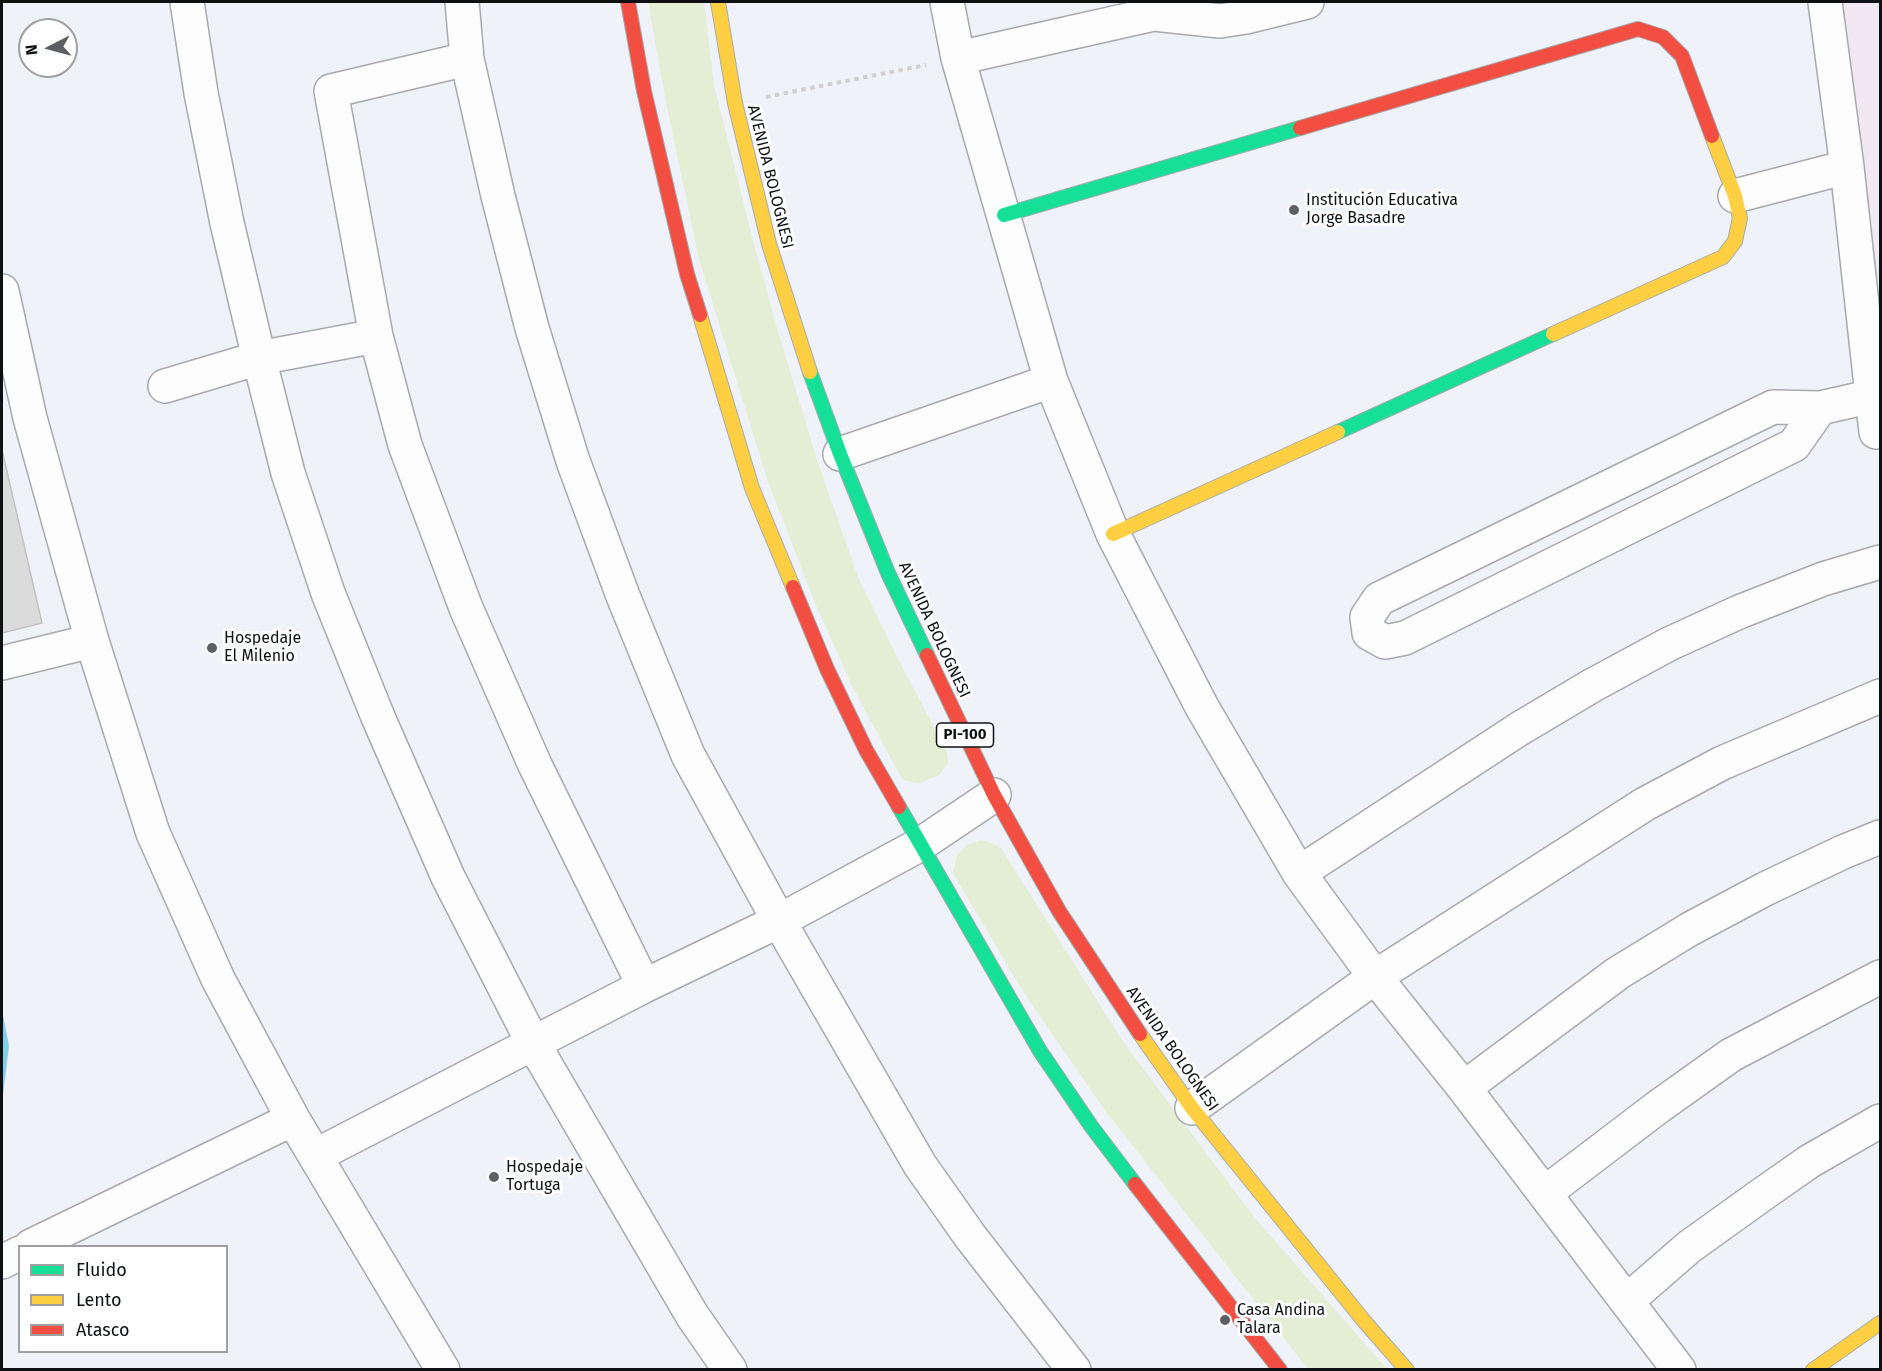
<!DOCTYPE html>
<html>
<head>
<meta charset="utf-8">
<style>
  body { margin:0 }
  #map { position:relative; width:1882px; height:1371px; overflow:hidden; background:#eff2f8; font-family:"Fira Sans",sans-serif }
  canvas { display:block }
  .frame { position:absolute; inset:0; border:3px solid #0e1014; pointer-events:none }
  .legend { position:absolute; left:18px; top:1245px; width:210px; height:108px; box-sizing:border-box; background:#fefefe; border:2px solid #9e9fa0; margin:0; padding:8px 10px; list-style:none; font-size:18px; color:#0e1014 }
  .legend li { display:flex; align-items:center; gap:12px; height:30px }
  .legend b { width:30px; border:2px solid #9e9fa0 }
  .north { position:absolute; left:18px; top:18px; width:60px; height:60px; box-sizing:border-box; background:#fefefe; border:2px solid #9e9fa0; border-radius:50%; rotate:264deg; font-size:16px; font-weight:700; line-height:24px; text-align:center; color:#0e1014 }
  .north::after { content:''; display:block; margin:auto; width:21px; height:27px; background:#5d5f64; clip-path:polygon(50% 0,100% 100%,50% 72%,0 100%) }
</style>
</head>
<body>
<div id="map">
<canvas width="1882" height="1371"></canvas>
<div class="frame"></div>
<ul class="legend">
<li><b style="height:8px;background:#16e098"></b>Fluido</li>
<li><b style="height:8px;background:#ffcf43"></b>Lento</li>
<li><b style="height:8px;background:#f24e42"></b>Atasco</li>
</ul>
<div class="north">N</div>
</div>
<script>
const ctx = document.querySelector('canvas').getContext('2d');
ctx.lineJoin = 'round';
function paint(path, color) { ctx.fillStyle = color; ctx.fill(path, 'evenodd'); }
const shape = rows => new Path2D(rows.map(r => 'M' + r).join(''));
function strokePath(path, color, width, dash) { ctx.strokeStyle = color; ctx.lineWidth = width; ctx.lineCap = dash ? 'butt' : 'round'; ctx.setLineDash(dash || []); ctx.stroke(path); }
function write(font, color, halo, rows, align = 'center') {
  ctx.font = font + ' "Fira Sans",sans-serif'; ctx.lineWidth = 6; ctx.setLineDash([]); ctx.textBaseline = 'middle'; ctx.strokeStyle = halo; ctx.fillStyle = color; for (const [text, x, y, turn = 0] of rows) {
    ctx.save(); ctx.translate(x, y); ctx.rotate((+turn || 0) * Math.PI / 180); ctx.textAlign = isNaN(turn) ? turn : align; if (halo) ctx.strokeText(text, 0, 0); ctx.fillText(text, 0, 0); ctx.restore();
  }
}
paint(shape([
  [1835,2,1880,2,1880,407]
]), '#f2e8f2');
paint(shape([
  [648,2,704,2,714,85,750,229,776,325,818,463,858,577,897,657,947,752,948,763,939,775,918,784,902,779,852,686,813,598,767,479,699,259,666,102],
  [980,840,990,842,1001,848,1124,1043,1254,1217,1387,1369,1308,1369,1104,1109,1022,990,953,873,957,856,967,845]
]), '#e3eed4');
paint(shape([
  [2,1010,9,1046,2,1103]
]), '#7fd0eb');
const building = shape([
  [2,450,42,623,2,633,2,450]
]);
paint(building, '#dcdbdc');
strokePath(building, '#c2c1c3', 1.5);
const street = shape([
  [187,2,201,93,227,223,259,358,288,473,328,593,378,717,448,877,533,1043,692,1315,730,1370],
  [462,2,467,59,498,196,532,328,573,461,623,596,688,755,779,921,920,1165,970,1236,1074,1370],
  [947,2,958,58,1051,381,1113,534,1202,707,1299,873,1375,977,1464,1088,1679,1370],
  [1825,2,1847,167,1876,432,1880,431],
  [958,58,1154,14,1220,21,1246,17,1307,2],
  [467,59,331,91,376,336,405,445,466,608,535,765,644,986],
  [1735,196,1847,167],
  [2,291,30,418,92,641,153,833,218,979,293,1119,443,1370],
  [165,386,259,358,376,336],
  [1820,408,1794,445,1405,638,1385,642,1369,633,1367,617,1379,599,1773,407,1820,408,1873,396],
  [840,454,1051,381],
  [2,663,92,641],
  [1299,873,1519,729,1593,685,1669,644,1739,612,1823,579,1880,562],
  [1464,1088,1618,973,1690,929,1765,889,1843,852,1880,837],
  [1192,1108,1375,977,1645,804,1722,763,1880,696],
  [315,1156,644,986,779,921,921,844,994,795],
  [1545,1193,1658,1107,1731,1055,1880,977],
  [31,1246,293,1119],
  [2,1262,20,1253],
  [1628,1300,1689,1247,1760,1196,1810,1161,1880,1121]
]);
const fast = shape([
  [1004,215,1300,128],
  [810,372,840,454,888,573,927,655],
  [1338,432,1553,334],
  [899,807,1040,1051,1091,1126,1135,1184]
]);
const slow = shape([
  [718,2,735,103,769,244,810,372],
  [700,315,752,488,793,587],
  [1553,334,1723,257,1735,241,1740,218,1735,196,1712,136],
  [1113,534,1338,432],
  [1140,1034,1192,1108,1364,1321,1407,1370],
  [1813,1370,1880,1323]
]);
const jam = shape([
  [628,2,644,91,687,274,700,315],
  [1300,128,1638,29,1663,37,1682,56,1712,136],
  [793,587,827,669,866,750,899,807],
  [927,655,994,795,1059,911,1140,1034],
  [1135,1184,1280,1370]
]);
strokePath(street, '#a6a9ad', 36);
strokePath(fast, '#a6a9ad', 16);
strokePath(slow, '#a6a9ad', 16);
strokePath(jam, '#a6a9ad', 16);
strokePath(shape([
  [766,97,926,65]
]), '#d0d0d2', 4, [4.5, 4.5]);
strokePath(street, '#fdfdfe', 33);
strokePath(fast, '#16e098', 14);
strokePath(slow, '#ffcf43', 14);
strokePath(jam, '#f24e42', 14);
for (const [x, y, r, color] of [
  [1294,210,6,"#5d5f64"],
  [212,648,6,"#5d5f64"],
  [494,1177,6,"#5d5f64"],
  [1225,1320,6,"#5d5f64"]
]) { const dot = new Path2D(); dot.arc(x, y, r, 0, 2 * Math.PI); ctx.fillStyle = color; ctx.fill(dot); strokePath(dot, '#fefefe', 2); }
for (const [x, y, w] of [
  [965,735,57]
]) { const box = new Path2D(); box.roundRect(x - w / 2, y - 12, w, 24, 4.5); ctx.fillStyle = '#fefefe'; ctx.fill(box); strokePath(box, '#0e1014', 1.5); }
write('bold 15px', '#0e1014', null, [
  ["PI-100",965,735]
]);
write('16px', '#0e1014', '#fefefe', [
  ["AVENIDA BOLOGNESI",770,177,76],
  ["AVENIDA BOLOGNESI",934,630,65],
  ["AVENIDA BOLOGNESI",1172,1049,55]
]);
write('16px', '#0e1014', '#fefefe', [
  ["Institución Educativa",1306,201],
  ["Jorge Basadre",1306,219],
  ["Hospedaje",224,639],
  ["El Milenio",224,657],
  ["Hospedaje",506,1168],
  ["Tortuga",506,1186],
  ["Casa Andina",1237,1311],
  ["Talara",1237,1329]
], 'left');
</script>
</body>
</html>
